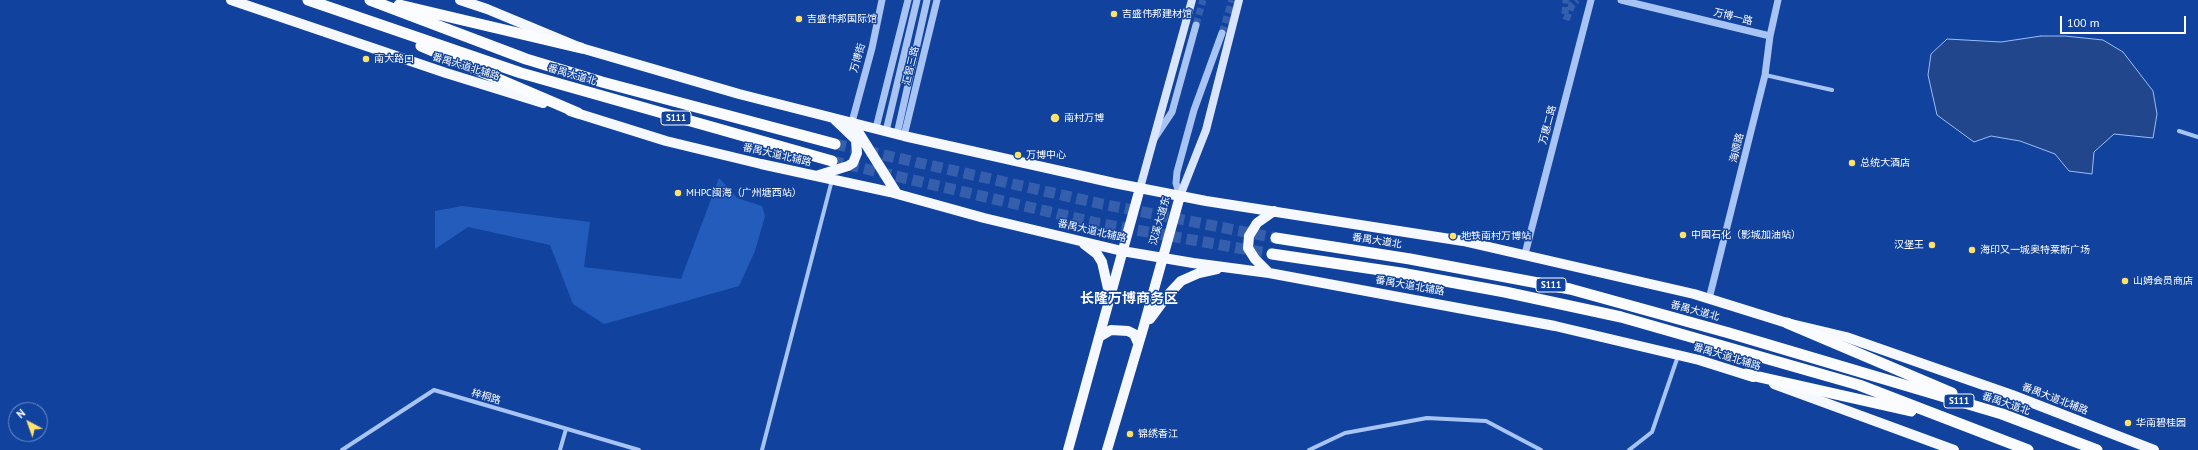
<!DOCTYPE html>
<html>
<head>
<meta charset="utf-8">
<style>
  body { margin:0 }
  #map { position:relative; width:2198px; height:450px; overflow:hidden; background:#11439e; font-family:"PT Sans",sans-serif }
  canvas { display:block }
  .north { position:absolute; left:8px; top:402px; width:40px; height:40px; box-sizing:border-box; background:#11439e; border:1px solid #708ec5; border-radius:50%; rotate:319deg; font-size:11px; font-weight:700; line-height:16px; text-align:center; color:#fff }
  .north::after { content:''; display:block; margin:auto; width:14px; height:18px; background:#ffe16b; clip-path:polygon(50% 0,100% 100%,50% 72%,0 100%) }
  .scale { position:absolute; left:2060px; top:16px; width:126px; height:18px; box-sizing:border-box; border:2px solid #fff; border-top:0; padding-left:5px; font-size:12px; line-height:14px; white-space:nowrap; color:#fff; -webkit-text-stroke:3px #11439e; paint-order:stroke }
</style>
</head>
<body>
<div id="map">
<canvas width="2198" height="450"></canvas>
<div class="north">N</div>
<div class="scale">100 m</div>
</div>
<script>
const ctx = document.querySelector('canvas').getContext('2d');
ctx.lineJoin = 'round';
function paint(path, color) { ctx.fillStyle = color; ctx.fill(path, 'evenodd'); }
const shape = rows => new Path2D(rows.map(r => 'M' + r).join(''));
function strokePath(path, color, width, dash) { ctx.strokeStyle = color; ctx.lineWidth = width; ctx.lineCap = dash ? 'butt' : 'round'; ctx.setLineDash(dash || []); ctx.stroke(path); }
function write(font, color, halo, rows, align = 'center') {
  ctx.font = font + ' "PT Sans","Noto Sans SC",sans-serif'; ctx.lineWidth = 3; ctx.setLineDash([]); ctx.textBaseline = 'middle'; ctx.strokeStyle = halo; ctx.fillStyle = color; for (const [text, x, y, turn = 0] of rows) {
    ctx.save(); ctx.translate(x, y); ctx.rotate((+turn || 0) * Math.PI / 180); ctx.textAlign = isNaN(turn) ? turn : align; if (halo) ctx.strokeText(text, 0, 0); ctx.fillText(text, 0, 0); ctx.restore();
  }
}
paint(shape([
  [719,178,737,198,762,206,765,216,755,251,739,286,604,324,573,304,550,245,468,227,435,249,435,211,462,206,590,222,584,267,681,279]
]), '#245cbc');
const water = shape([
  [2041,36,2065,36,2103,40,2123,52,2153,91,2157,114,2153,138,2114,134,2094,152,2092,174,2069,171,2055,154,2020,141,1991,136,1974,142,1937,115,1928,75,1931,54,1947,39,2001,42,2041,36]
]);
paint(water, '#22468b');
strokePath(water, '#99bdf8', 1);
strokePath(shape([
  [1565,14,1566,0],
  [1566,20,1572,5,1577,0],
  [1196,25,1203,0],
  [1222,33,1232,0]
]), '#355fad', 7, [7, 3.5]);
strokePath(shape([
  [835,144,1102,204,1276,238],
  [832,161,1097,223,1272,254]
]), '#355fad', 11, [11, 5.5]);
strokePath(shape([
  [1765,75,1832,90],
  [2179,131,2198,137],
  [342,450,434,390,639,450],
  [560,450,566,429],
  [762,450,832,180],
  [1309,450,1345,433,1427,418,1486,421,1541,450],
  [1629,450,1652,432,1678,356]
]), '#a7c4f5', 4);
strokePath(shape([
  [1621,0,1770,36],
  [852,122,872,48,882,0],
  [876,128,908,0],
  [886,131,917,0],
  [897,134,927,0],
  [904,136,937,0],
  [1154,139,1172,112,1196,25],
  [1180,196,1176,183,1177,172,1194,110,1222,33],
  [1525,254,1591,0],
  [1709,299,1765,75,1770,36,1778,0]
]), '#a7c4f5', 7);
strokePath(shape([
  [1140,188,1192,0],
  [1180,196,1206,130,1239,0]
]), '#d8e5fd', 8);
strokePath(shape([
  [231,0,446,73,543,103],
  [460,0,487,9,581,48,739,94,904,136,1114,183,1206,201,1463,241,1694,294,1787,323,1846,337,2012,395,2154,450],
  [570,111,666,141,761,164,890,192,984,218,1122,251,1193,263,1269,273,1555,326,1699,360,1753,377],
  [852,122,897,194],
  [819,175,848,166,853,163,857,153,856,140,833,118],
  [1084,244,1097,254,1102,262,1109,293],
  [1269,273,1255,259,1248,248,1249,236,1257,223,1274,211],
  [1150,319,1167,296,1181,281,1199,273,1217,269],
  [1099,337,1111,330,1128,331,1134,334,1138,343],
  [1774,384,1954,450],
  [1068,450,1140,188],
  [1107,450,1143,329,1180,196]
]), '#f5f8ff', 10);
strokePath(shape([
  [308,0,521,73,832,161],
  [370,0,526,59,602,82,835,144],
  [399,5,581,48],
  [421,46,578,113],
  [1276,238,1410,259,1570,289,1729,333,2002,414,2097,450],
  [1272,254,1401,273,1505,292,1621,317,1859,385,2028,450],
  [1787,323,1952,393],
  [1746,374,1911,411]
]), '#fafcff', 11);
for (const [x, y, r, color] of [
  [1114,14,4,"#ffe16b"],
  [799,19,4,"#ffe16b"],
  [366,59,4,"#ffe16b"],
  [1055,118,5,"#ffe16b"],
  [1018,155,4,"#ffe16b"],
  [1852,163,4,"#ffe16b"],
  [678,193,4,"#ffe16b"],
  [1683,235,4,"#ffe16b"],
  [1453,236,4,"#ffe16b"],
  [1932,245,4,"#ffe16b"],
  [1972,250,4,"#ffe16b"],
  [2125,281,4,"#ffe16b"],
  [2128,423,4,"#ffe16b"],
  [1130,434,4,"#ffe16b"]
]) { const dot = new Path2D(); dot.arc(x, y, r, 0, 2 * Math.PI); ctx.fillStyle = color; ctx.fill(dot); strokePath(dot, '#11439e', 1.5); }
for (const [x, y, w] of [
  [676,118,30],
  [1551,285,30],
  [1959,401,30]
]) { const box = new Path2D(); box.roundRect(x - w / 2, y - 7, w, 14, 3); ctx.fillStyle = '#11439e'; ctx.fill(box); strokePath(box, '#fff', 1); }
write('bold 9px', '#fff', null, [
  ["S111",676,118],
  ["S111",1551,285],
  ["S111",1959,401]
]);
write('10px', '#fff', '#11439e', [
  ["吉盛伟邦建材馆",1122,14],
  ["吉盛伟邦国际馆",807,19],
  ["南大路口",374,59],
  ["南村万博",1064,118],
  ["万博中心",1026,155],
  ["总统大酒店",1860,163],
  ["MHPC闽海（广州塘西站）",686,193],
  ["中国石化（影城加油站）",1691,235],
  ["地铁南村万博站",1461,236],
  ["汉堡王",1924,245,"right"],
  ["海印又一城奥特莱斯广场",1980,250],
  ["山姆会员商店",2133,281],
  ["华南碧桂园",2136,423],
  ["锦绣香江",1138,434]
], 'left');
write('10px', '#fff', '#11439e', [
  ["万博一路",1733,17,14],
  ["万博街",858,58,-74],
  ["汇智三路",911,66,-76],
  ["番禺大道北辅路",466,67,17],
  ["番禺大道北",572,75,16],
  ["万惠二路",1548,125,-75],
  ["海顺路",1737,148,-76],
  ["番禺大道北辅路",777,155,13],
  ["汉溪大道东",1160,221,-74],
  ["番禺大道北辅路",1092,231,13],
  ["番禺大道北",1377,241,9],
  ["番禺大道北辅路",1410,286,10],
  ["番禺大道北",1695,311,15],
  ["番禺大道北辅路",1727,357,17],
  ["梓桐路",486,397,16],
  ["番禺大道北辅路",2055,399,21],
  ["番禺大道北",2006,404,19]
]);
write('bold 14px', '#fff', '#11439e', [
  ["长隆万博商务区",1129,299]
]);
</script>
</body>
</html>
